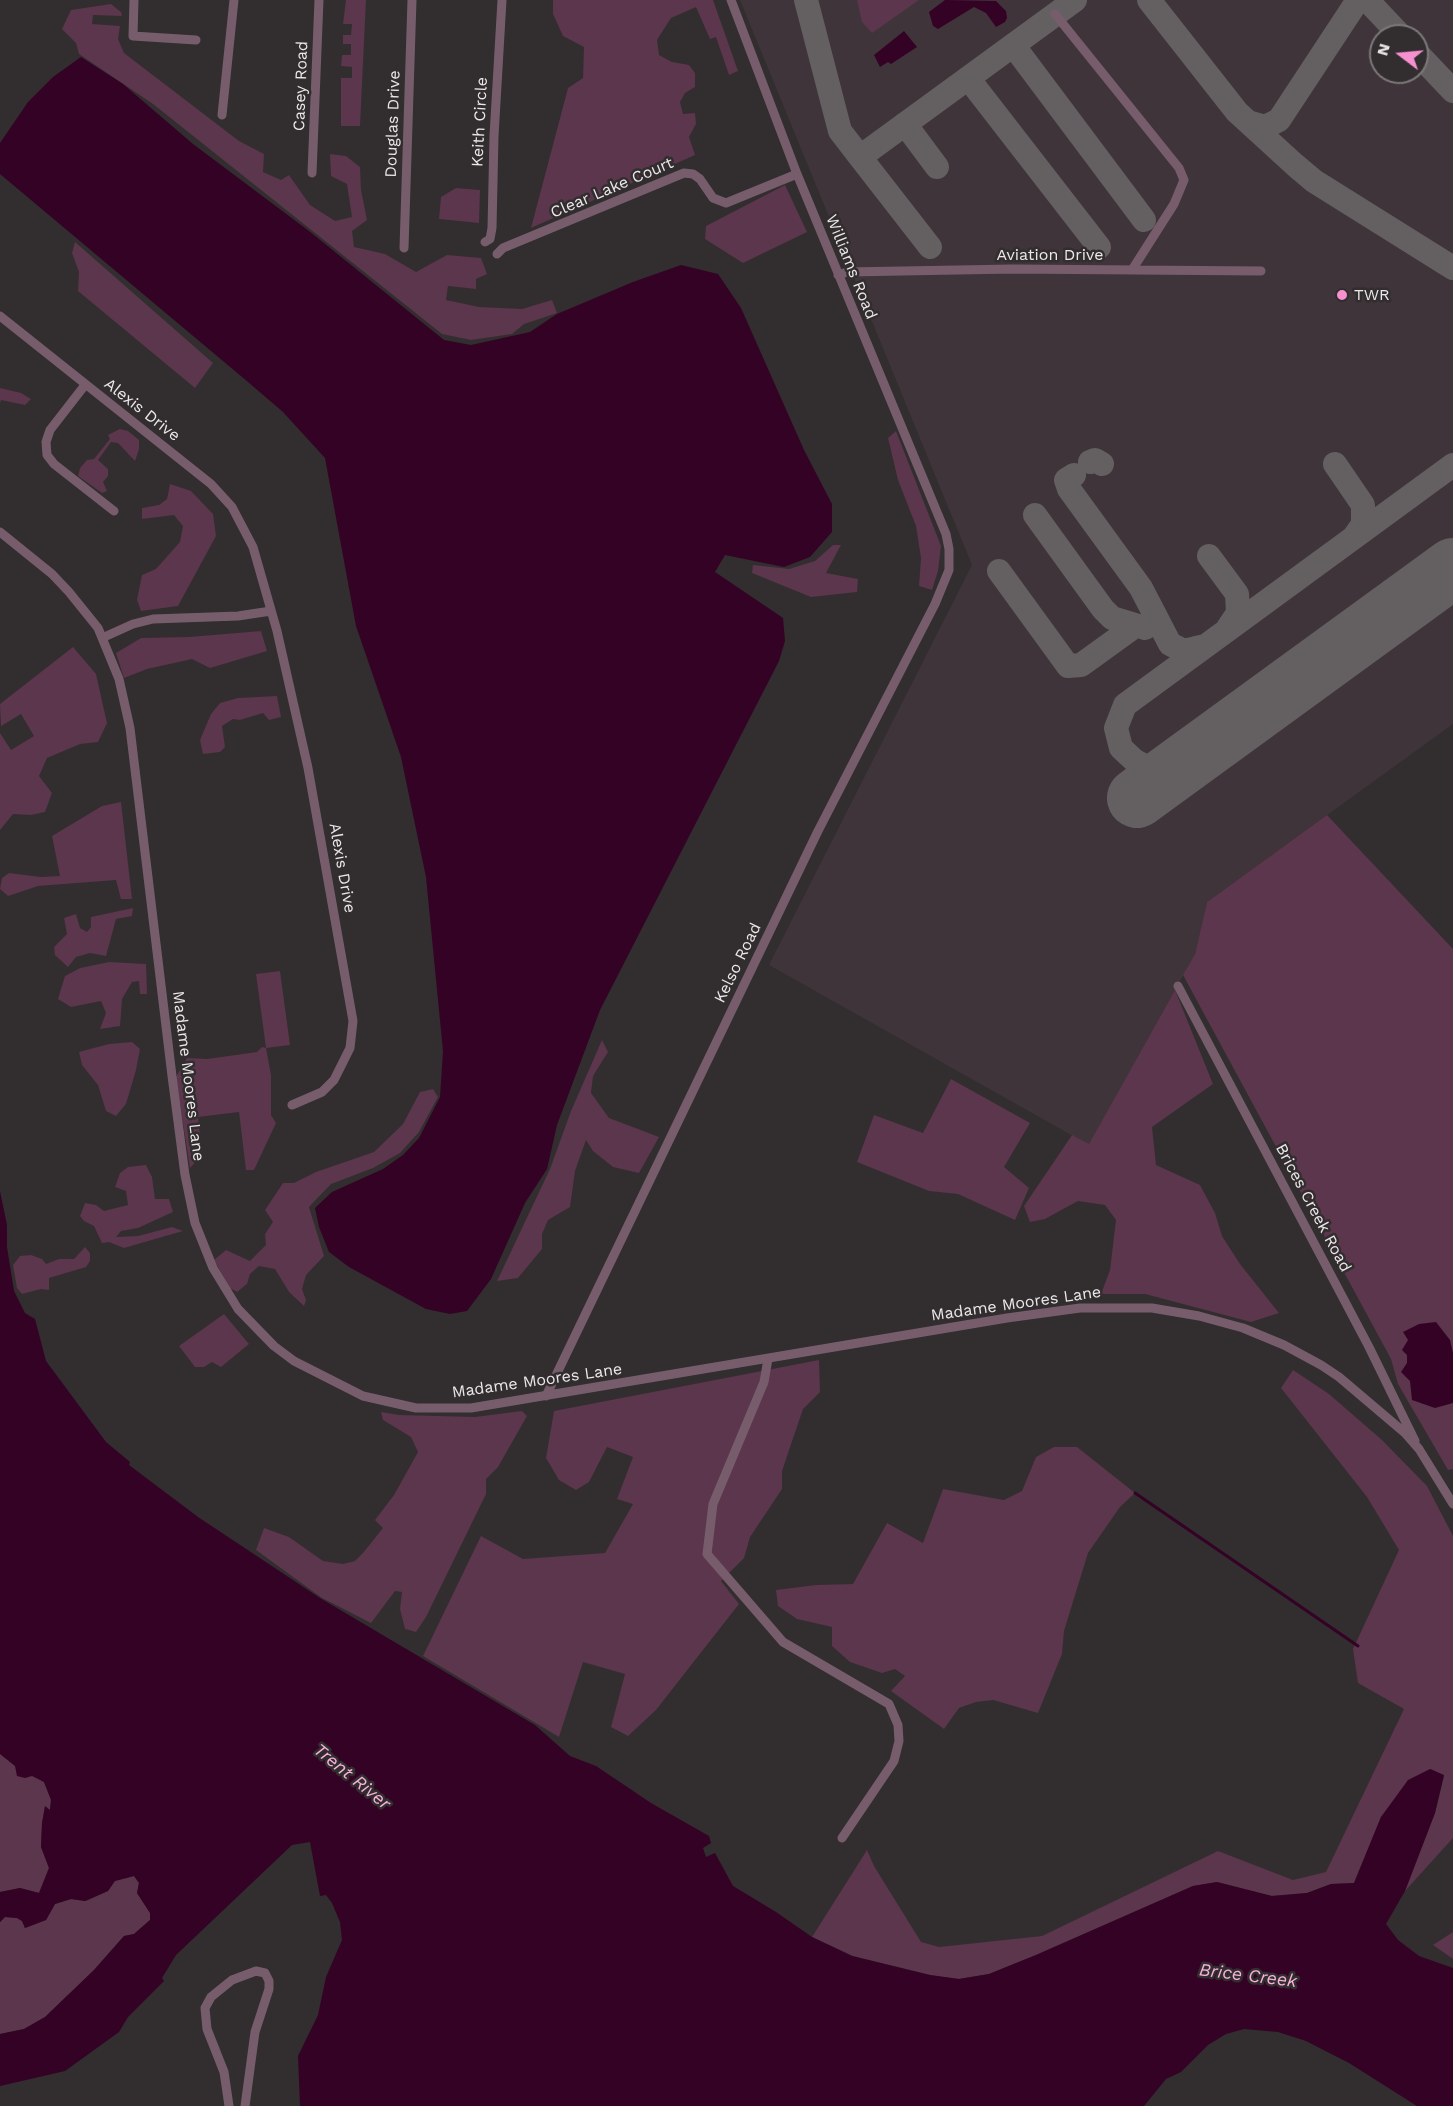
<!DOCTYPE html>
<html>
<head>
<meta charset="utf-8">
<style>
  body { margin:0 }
  #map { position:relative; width:1453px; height:2106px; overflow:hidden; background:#322d2f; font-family:"Work Sans",sans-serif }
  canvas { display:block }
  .north { position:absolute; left:1369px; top:24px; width:60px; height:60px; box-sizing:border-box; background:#322d2f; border:2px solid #7c787a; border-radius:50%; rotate:286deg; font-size:16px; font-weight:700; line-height:24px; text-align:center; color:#ece8ea }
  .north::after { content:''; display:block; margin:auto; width:21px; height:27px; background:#f790cf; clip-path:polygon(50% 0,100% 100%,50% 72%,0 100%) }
</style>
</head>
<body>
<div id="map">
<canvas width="1453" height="2106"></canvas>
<div class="north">N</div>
</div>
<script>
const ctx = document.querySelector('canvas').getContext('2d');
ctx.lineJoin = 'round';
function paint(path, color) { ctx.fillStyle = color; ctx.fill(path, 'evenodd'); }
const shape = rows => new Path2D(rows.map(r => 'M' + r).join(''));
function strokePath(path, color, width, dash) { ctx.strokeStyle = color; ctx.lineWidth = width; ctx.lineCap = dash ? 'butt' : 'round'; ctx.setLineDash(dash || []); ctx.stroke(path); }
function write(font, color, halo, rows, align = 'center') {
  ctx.font = font + ' "Work Sans",sans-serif'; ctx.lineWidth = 5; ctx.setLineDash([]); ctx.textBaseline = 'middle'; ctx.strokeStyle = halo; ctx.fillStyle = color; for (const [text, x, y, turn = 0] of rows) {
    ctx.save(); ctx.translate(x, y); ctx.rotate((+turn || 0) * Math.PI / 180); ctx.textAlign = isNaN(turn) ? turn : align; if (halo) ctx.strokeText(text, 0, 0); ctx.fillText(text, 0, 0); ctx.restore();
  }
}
paint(shape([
  [740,0,1453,0,1453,724,1207,902,1195,954,1089,1145,769,965,972,565],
  [1381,36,1417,36,1417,72,1381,72]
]), '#3f343a');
paint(shape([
  [346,0,366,0,360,126,341,126,341,78,352,78,352,67,341,66,342,55,351,55,351,44,343,44,343,35,351,35,352,24,343,24],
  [553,0,713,0,738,71,729,75,716,37,710,39,696,7,671,18,657,40,659,55,672,62,689,65,695,73,695,87,685,93,680,102,683,114,695,113,696,124,689,137,695,155,531,228,568,88,583,78,584,47,563,36,553,14],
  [857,0,919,0,872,33,862,22],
  [111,4,121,12,122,16,93,15,92,24,120,26,118,39,124,53,239,141,264,154,263,172,281,180,289,175,310,205,335,221,352,217,347,184,331,176,330,154,346,156,360,167,361,190,367,220,352,231,354,247,385,254,416,272,447,255,481,258,487,274,476,279,476,289,448,286,446,300,479,307,522,309,552,300,557,313,524,324,512,334,471,340,442,334,153,104,79,54,76,43,62,29,71,10],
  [785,185,807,232,743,263,705,239,706,226],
  [456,188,480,190,479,223,439,219,441,197],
  [75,242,213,363,195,388,78,291,79,272,72,253],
  [0,388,21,393,31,399,25,405,1,400,0,403],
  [120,429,128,431,139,440,139,449,135,461,118,443,111,442,98,460,108,469,108,476,103,482,107,491,102,493,78,476,80,468,87,460,94,459,110,439,108,435],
  [896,431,941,546,938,571,932,590,919,586,921,558,916,526,898,480,888,438],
  [170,484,191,491,213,514,216,536,178,606,141,611,137,600,142,575,156,569,180,542,183,526,174,515,142,519,142,508,159,505,167,499],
  [833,545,841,545,826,573,858,579,857,592,811,597,752,573,753,565,789,569,815,561],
  [261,631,267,651,210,668,192,659,147,669,124,678,116,653,141,638,189,637],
  [73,647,96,674,107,723,98,742,80,744,47,758,39,776,52,793,45,812,31,815,13,814,0,830,0,733,11,750,34,736,21,714,1,726,0,704],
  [277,696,281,717,269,720,263,713,240,720,233,719,222,726,225,747,220,752,203,754,200,740,211,714,220,703,238,698],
  [121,802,132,899,121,899,116,880,38,886,8,896,0,889,2,878,9,873,41,877,60,876,52,836,102,806],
  [1327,815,1453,949,1453,1469,1448,1470,1398,1384,1391,1359,1183,975,1195,954,1207,902],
  [133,908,132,916,116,919,106,956,90,953,76,957,68,967,55,955,54,947,67,934,64,918,76,914,80,928,87,932,91,927,91,917],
  [109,962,146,964,147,994,140,994,139,981,132,982,122,999,120,1026,100,1029,106,1013,101,1001,71,1007,58,999,65,976,80,968],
  [280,971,290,1045,266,1048,271,1075,271,1115,276,1123,254,1170,246,1170,239,1112,198,1117,202,1155,190,1168,176,1077,187,1058,207,1059,257,1052,262,1047,266,1048,256,974],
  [1175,990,1213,1084,1152,1127,1156,1165,1200,1185,1215,1213,1222,1236,1240,1264,1279,1313,1251,1322,1145,1294,1101,1294,1110,1270,1116,1220,1105,1205,1078,1201,1045,1219,1030,1222,1024,1206,1072,1135,1089,1144],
  [602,1040,608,1052,593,1076,591,1093,609,1118,659,1137,639,1173,613,1167,593,1151,586,1140,575,1171,570,1207,548,1220,542,1234,542,1249,518,1278,497,1281,550,1169,571,1111],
  [132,1042,140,1049,136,1070,126,1104,116,1116,106,1111,98,1085,82,1065,79,1052,109,1044],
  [951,1079,1030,1123,1004,1167,1029,1188,1015,1220,958,1194,929,1191,857,1162,874,1115,923,1133],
  [433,1089,438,1097,419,1132,400,1153,373,1168,331,1184,309,1207,324,1256,306,1275,302,1289,306,1300,304,1306,289,1292,275,1269,259,1266,250,1274,247,1284,237,1292,230,1288,214,1260,226,1250,250,1261,266,1245,265,1234,273,1222,265,1210,283,1183,294,1183,316,1172,374,1152,403,1124,420,1092],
  [146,1165,152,1177,155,1199,169,1199,173,1212,138,1228,121,1231,116,1237,138,1236,172,1227,183,1231,124,1248,109,1242,102,1243,94,1226,84,1221,80,1216,85,1203,96,1205,104,1211,128,1205,126,1191,115,1187,120,1173,128,1167],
  [85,1247,90,1253,90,1261,86,1267,49,1278,49,1290,41,1289,22,1294,17,1288,13,1265,20,1256,31,1255,42,1259,46,1264,59,1259,74,1259],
  [224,1314,249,1344,221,1367,212,1362,204,1367,195,1367,179,1346],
  [819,1360,820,1392,803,1409,782,1471,782,1489,750,1537,744,1558,721,1581,739,1604,656,1710,628,1736,611,1727,625,1674,583,1662,559,1737,423,1656,481,1536,523,1559,605,1553,633,1504,617,1499,633,1457,607,1447,589,1482,576,1490,559,1480,546,1458,554,1411],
  [1293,1370,1329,1394,1382,1440,1427,1486,1453,1536,1453,1838,1405,1891,1435,1813,1444,1776,1431,1769,1381,1817,1354,1883,1331,1884,1307,1893,1271,1896,1217,1882,1193,1886,1036,1955,989,1974,958,1979,930,1975,853,1956,812,1937,867,1850,874,1866,921,1942,939,1947,1042,1936,1218,1851,1293,1880,1326,1872,1404,1709,1358,1683,1353,1649,1399,1550,1367,1497,1281,1388],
  [522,1411,527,1416,498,1467,486,1479,486,1494,426,1617,416,1632,405,1629,400,1609,402,1592,395,1591,371,1623,322,1598,256,1550,264,1528,289,1537,323,1561,343,1564,355,1561,363,1553,383,1528,375,1520,394,1495,418,1452,411,1437,383,1420,381,1412,399,1415,475,1417],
  [1054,1447,1077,1447,1135,1493,1120,1507,1088,1553,1064,1631,1062,1654,1038,1713,993,1700,976,1702,959,1708,944,1729,891,1691,905,1676,895,1669,882,1673,850,1662,832,1646,832,1627,797,1619,778,1606,776,1590,816,1585,853,1584,887,1523,923,1543,943,1489,1004,1500,1022,1491,1036,1457],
  [0,1754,44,1782,51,1799,50,1810,45,1807,42,1823,41,1847,49,1868,39,1893,20,1888,0,1892],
  [134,1876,139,1883,137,1893,150,1913,150,1920,134,1934,124,1936,94,1970,45,2017,24,2029,0,2034,0,1922,5,1917,17,1918,22,1921,25,1928,46,1920,55,1904,71,1899,86,1901,108,1891,114,1881],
  [1453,1932,1453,1959,1433,1945]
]), '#5b364c');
paint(shape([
  [945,0,996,1,1006,11,1007,18,1005,22,996,27,986,13,974,7,938,29,933,26,929,12],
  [904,31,917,47,891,64,888,62,880,67,874,55],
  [81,57,123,84,193,144,309,231,444,340,471,345,530,332,557,314,633,282,681,265,718,274,741,308,804,450,832,504,832,532,810,557,784,567,725,555,715,572,783,618,785,641,779,661,600,1010,557,1125,547,1169,525,1203,491,1279,467,1311,450,1314,426,1309,349,1267,329,1252,319,1227,315,1208,332,1192,383,1169,403,1155,419,1138,440,1097,443,1051,426,877,401,757,356,626,325,458,283,412,248,382,0,174,0,143,28,102,53,77],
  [0,1191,7,1225,7,1247,14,1291,25,1313,35,1319,46,1361,106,1442,130,1462,129,1465,198,1517,320,1598,535,1725,570,1756,596,1766,651,1803,709,1836,711,1843,703,1848,706,1857,715,1853,733,1886,776,1912,812,1937,852,1956,930,1975,959,1979,989,1974,1036,1955,1193,1886,1217,1882,1272,1896,1307,1893,1331,1884,1354,1883,1381,1817,1408,1780,1430,1769,1444,1775,1435,1813,1405,1891,1386,1924,1398,1940,1419,1956,1453,1968,1453,2106,1417,2106,1349,2063,1306,2041,1278,2032,1244,2029,1226,2034,1208,2045,1181,2072,1166,2079,1144,2106,300,2106,298,2056,318,2015,326,1977,342,1940,340,1922,332,1903,326,1895,320,1896,310,1842,292,1845,176,1955,162,1978,164,1981,128,2017,119,2032,65,2071,0,2086,0,2034,24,2029,45,2017,94,1970,124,1936,134,1934,150,1920,150,1913,137,1893,139,1883,134,1876,115,1881,108,1891,85,1901,71,1899,55,1904,46,1920,25,1928,22,1921,17,1918,5,1917,0,1922,0,1892,20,1888,39,1893,49,1868,41,1847,42,1823,45,1806,50,1810,51,1800,44,1782,32,1776,25,1778,17,1776,15,1766,0,1754],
  [1436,1322,1450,1340,1453,1353,1453,1403,1435,1408,1412,1400,1410,1381,1401,1372,1407,1363,1407,1355,1402,1350,1408,1340,1403,1332,1419,1324]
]), '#340225');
strokePath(shape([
  [1135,1493,1358,1646]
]), '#340225', 3);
strokePath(shape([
  [806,0,840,131,860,157],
  [1149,0,1237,112,1295,165,1314,181,1453,268],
  [1367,0,1401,36],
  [1013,45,1144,220],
  [1417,53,1453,91],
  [968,78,1099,247],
  [1248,122,1265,127,1279,120,1358,0],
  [905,124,937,167],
  [930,247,860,157,1075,0],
  [1090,462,1095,460,1102,464],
  [1335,464,1363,505,1363,524,1354,537],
  [1074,475,1066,480,1069,489,1141,588,1170,644,1184,651,1205,646],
  [1035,515,1103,609,1112,618,1145,628],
  [1209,556,1237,594,1238,613,1228,628],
  [999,571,1068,666,1081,665,1135,626],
  [1166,777,1135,761,1121,748,1116,728,1125,705,1453,465]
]), '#646062', 24);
strokePath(shape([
  [1137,798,1453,568]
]), '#646062', 60);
strokePath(shape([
  [134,0,133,36,196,40],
  [1055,14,1179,168,1184,180,1174,204,1132,270],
  [222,115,234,0],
  [312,173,319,0],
  [485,242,490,239,492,228,494,136,502,0],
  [404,248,412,0],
  [497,254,503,248,684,173,693,174,700,179,713,198,726,203,797,174],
  [838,275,847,272,1013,269,1261,271],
  [0,316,211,484,232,507,253,547,277,631,308,768,353,1021,350,1048,334,1080,322,1092,292,1105],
  [85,385,50,430,46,442,47,455,54,464,114,511],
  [0,532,52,574,69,592,98,628,119,679,130,728,172,1076,185,1175,195,1223,213,1268,238,1309,274,1346,294,1361,363,1396,416,1408,471,1408,1007,1318,1080,1308,1152,1308,1199,1316,1243,1328,1284,1345,1321,1365,1339,1377,1405,1433,1419,1449,1453,1504],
  [102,638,133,624,153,619,238,616,271,611],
  [1178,986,1369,1347,1415,1441],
  [768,1359,764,1382,713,1504,707,1554,783,1642,889,1704,898,1725,899,1741,894,1761,842,1838],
  [546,1396,818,831,935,604,949,570,949,549,946,534,797,174,731,0],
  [229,2106,224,2072,207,2029,205,2008,211,1997,232,1980,256,1971,265,1973,269,1981,269,1989,255,2032,245,2106]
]), '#775d6c', 9);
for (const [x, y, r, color] of [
  [1342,295,6,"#f790cf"]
]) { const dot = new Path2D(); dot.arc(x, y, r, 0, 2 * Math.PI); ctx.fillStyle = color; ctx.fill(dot); strokePath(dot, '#322d2f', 2); }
write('16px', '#ece8ea', '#322d2f', [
  ["Casey Road",301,86,-88],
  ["Keith Circle",480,122,-87],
  ["Douglas Drive",393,124,-88],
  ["Clear Lake Court",612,188,-23],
  ["Aviation Drive",1050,255],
  ["Williams Road",851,267,68],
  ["Alexis Drive",142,410,38],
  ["Alexis Drive",342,868,80],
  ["Kelso Road",738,963,-64],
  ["Madame Moores Lane",188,1076,83],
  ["Brices Creek Road",1313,1208,62],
  ["Madame Moores Lane",1016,1304,-8],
  ["Madame Moores Lane",537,1381,-8]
]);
write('16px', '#ece8ea', '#322d2f', [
  ["TWR",1354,295]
], 'left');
write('italic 18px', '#f8b2db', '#322d2f', [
  ["Trent River",352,1777,39],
  ["Brice Creek",1248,1976,7]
]);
</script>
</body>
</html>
